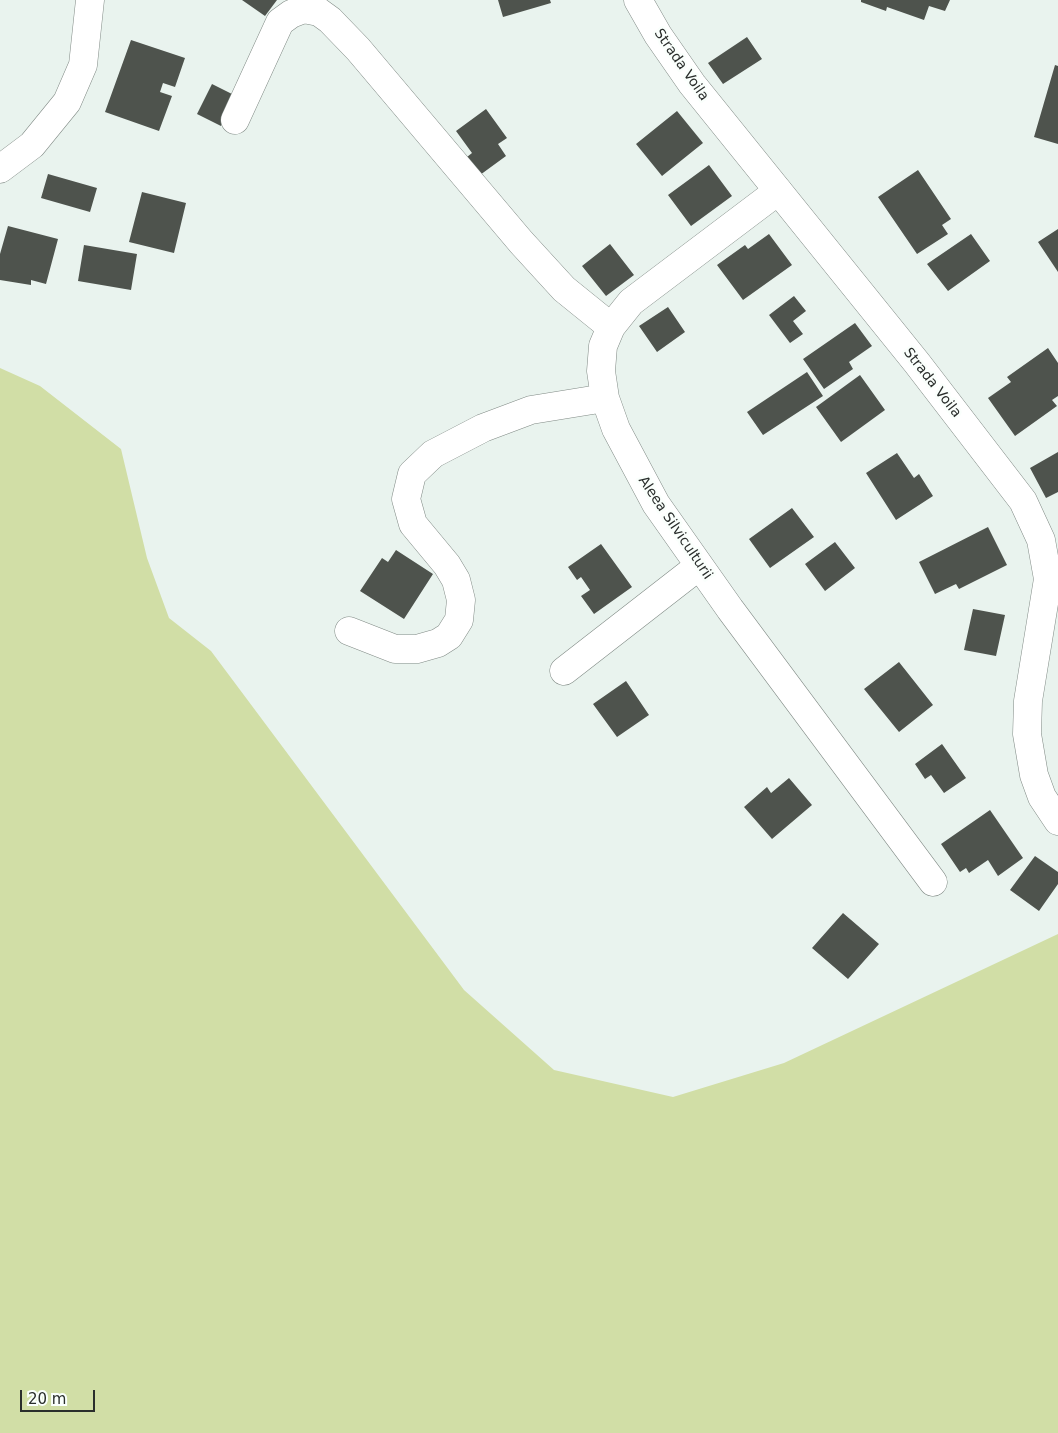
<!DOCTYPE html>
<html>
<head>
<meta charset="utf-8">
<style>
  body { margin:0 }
  #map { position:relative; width:1058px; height:1433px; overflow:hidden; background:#e9f3ee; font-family:"DejaVu Sans",sans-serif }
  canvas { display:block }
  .scale { position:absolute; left:20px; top:1390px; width:75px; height:22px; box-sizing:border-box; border:2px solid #2a2e2c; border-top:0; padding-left:6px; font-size:15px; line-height:18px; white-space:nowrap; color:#2a2e2c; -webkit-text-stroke:4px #fafffc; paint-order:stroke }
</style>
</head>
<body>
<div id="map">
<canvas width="1058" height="1433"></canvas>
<div class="scale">20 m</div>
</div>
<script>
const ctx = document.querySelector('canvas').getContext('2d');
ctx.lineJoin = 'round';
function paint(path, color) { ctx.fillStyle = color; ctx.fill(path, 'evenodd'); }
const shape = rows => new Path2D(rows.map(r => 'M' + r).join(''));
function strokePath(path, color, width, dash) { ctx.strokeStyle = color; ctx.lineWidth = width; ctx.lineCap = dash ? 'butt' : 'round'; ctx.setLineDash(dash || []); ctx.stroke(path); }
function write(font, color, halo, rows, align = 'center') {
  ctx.font = font + ' "DejaVu Sans",sans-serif'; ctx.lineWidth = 5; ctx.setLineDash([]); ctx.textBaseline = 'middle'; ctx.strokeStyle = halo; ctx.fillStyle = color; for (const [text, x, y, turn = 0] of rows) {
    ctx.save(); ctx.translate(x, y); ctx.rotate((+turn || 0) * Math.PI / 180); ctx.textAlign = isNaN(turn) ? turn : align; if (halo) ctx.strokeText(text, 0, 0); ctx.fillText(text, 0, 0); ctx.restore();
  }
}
paint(shape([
  [0,368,40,386,121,449,147,558,169,618,211,651,464,990,554,1070,673,1097,784,1063,1058,934,1058,1433,0,1433]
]), '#d1dea6');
paint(shape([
  [242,0,277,0,265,16],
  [498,0,550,0,551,3,503,17],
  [861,0,950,0,945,11,929,6,924,20,887,7,886,11,861,2],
  [747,37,762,59,723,84,708,63],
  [131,40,185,58,175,87,163,83,160,92,172,96,159,131,105,112],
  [1055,65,1058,66,1058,144,1034,137],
  [212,84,236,96,221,126,197,114],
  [486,109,507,138,498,144,506,156,480,175,467,157,472,153,456,131],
  [677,111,703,143,662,176,636,144],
  [709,165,732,196,691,226,668,195],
  [918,170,951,219,942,225,948,234,917,254,878,197],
  [48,174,97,188,90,212,41,198],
  [142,192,186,203,174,253,129,242],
  [8,226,58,239,46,284,31,280,31,285,0,280,0,254],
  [1058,229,1058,272,1038,242],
  [769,234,792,265,743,300,717,265,745,245,748,249],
  [971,234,990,261,948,291,927,264],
  [610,244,634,275,606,296,582,266],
  [84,245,137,254,131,290,78,281],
  [794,296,806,311,793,321,803,334,790,343,769,315],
  [668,307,685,332,657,352,639,326],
  [855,323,872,346,849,362,853,369,824,389,803,359],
  [1048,348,1058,363,1058,396,1052,400,1057,406,1015,436,988,398,1011,382,1007,377],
  [807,372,823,396,763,435,747,412],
  [860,375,885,410,841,442,816,407],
  [1058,452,1058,492,1046,498,1030,468],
  [897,453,914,478,919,474,933,496,896,520,866,473],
  [792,508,814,537,770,568,749,539],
  [988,527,1007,565,959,589,956,584,935,594,919,562],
  [835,542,855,568,825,591,805,564],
  [601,544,632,587,594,614,581,596,590,590,581,577,577,580,568,567],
  [396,550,433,574,404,619,360,591,382,558,388,562],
  [973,609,1005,615,996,656,964,650],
  [899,662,933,705,899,732,864,689],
  [626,681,649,715,617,737,593,704],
  [942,744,966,778,944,793,931,775,925,779,915,764],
  [789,778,812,805,772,839,744,807,767,787,771,793],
  [990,810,1023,858,998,876,988,860,969,873,966,868,960,872,941,844],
  [1035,856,1058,872,1058,884,1039,911,1010,890],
  [843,913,879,944,848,979,812,948]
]), '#4e534d');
const minor = shape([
  [235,120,280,22,291,14,304,9,319,12,330,20,358,49,521,242,564,289,611,327],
  [778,191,631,302,611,327,603,346,601,371,605,398,616,429,656,504,730,609,933,882],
  [349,631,395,649,417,649,438,643,449,636,459,620,461,600,456,580,447,565,413,524,406,499,412,474,433,454,483,428,531,410,605,398],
  [564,671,699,566]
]);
const secondary = shape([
  [638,0,658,35,692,84,917,363,1023,501,1041,540,1048,579,1028,701,1027,734,1034,775,1042,797,1058,821],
  [0,169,32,145,67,102,83,65,90,0]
]);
strokePath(minor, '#808a85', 29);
strokePath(secondary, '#808a85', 29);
strokePath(minor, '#fff', 28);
strokePath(secondary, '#fff', 28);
write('14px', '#2a2e2c', '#fafffc', [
  ["Strada Voila",681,65,55],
  ["Strada Voila",932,383,52],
  ["Aleea Silviculturii",675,528,56]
]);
</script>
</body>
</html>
